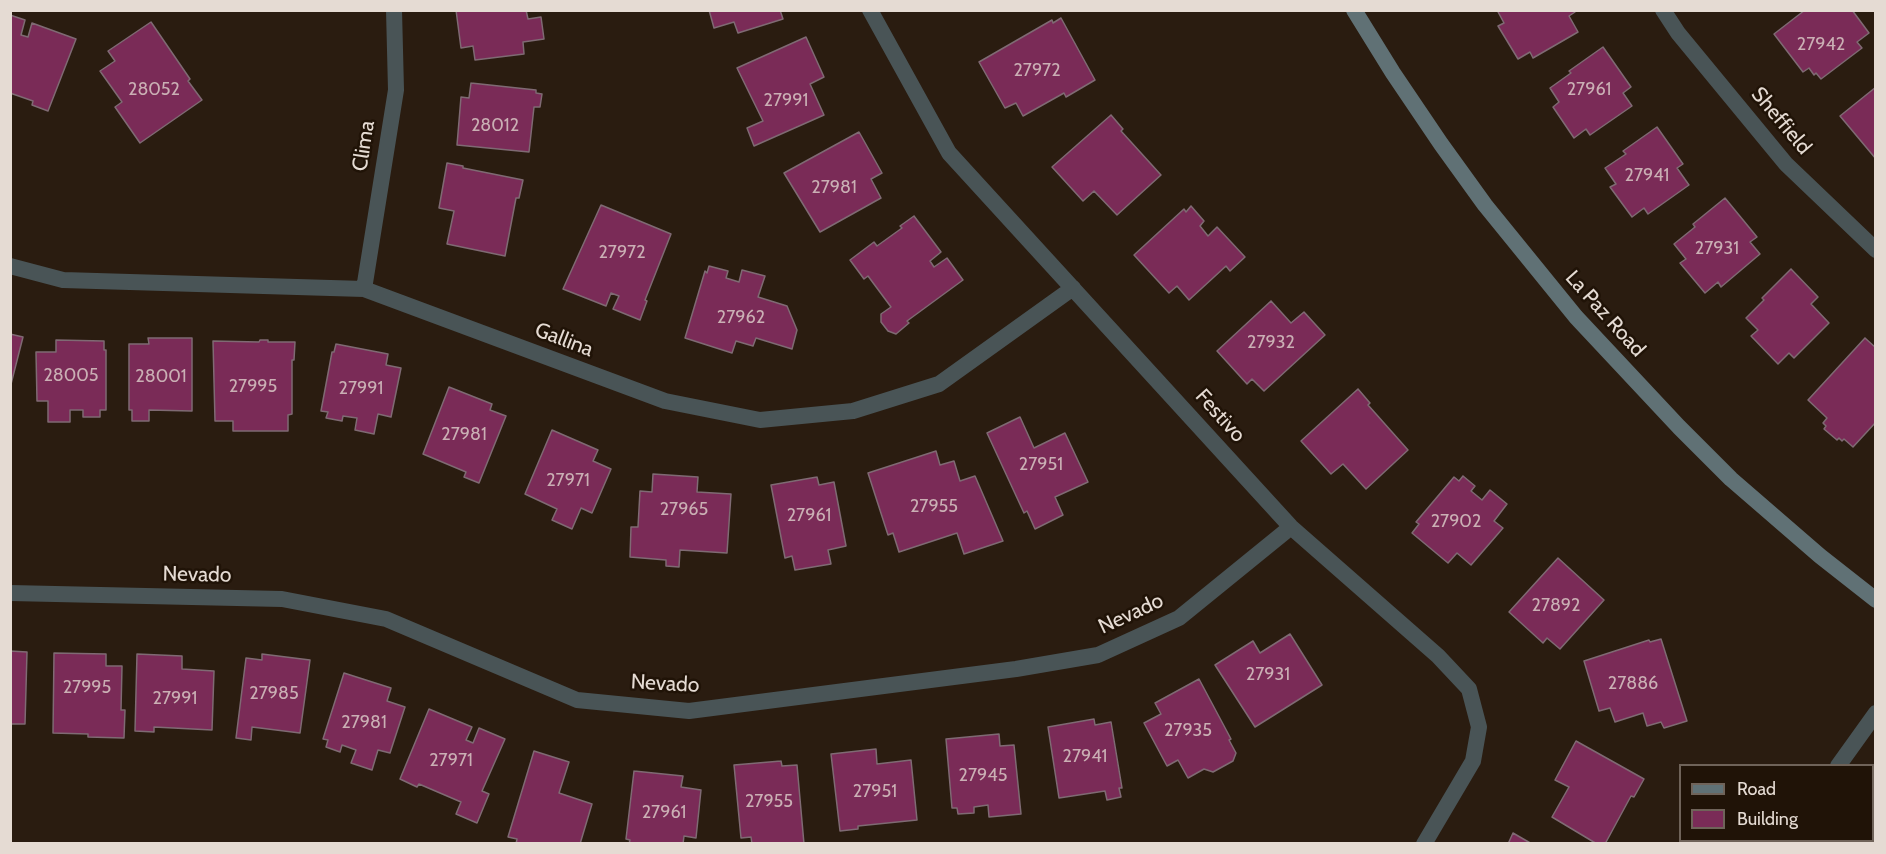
<!DOCTYPE html>
<html>
<head>
<meta charset="utf-8">
<style>
  body { margin:0 }
  #map { position:relative; width:1886px; height:854px; overflow:hidden; background:#2a1c10; font-family:Cabin,sans-serif }
  canvas { display:block }
  .frame { position:absolute; inset:0; border:12px solid #e5dbd3; pointer-events:none }
  .legend { position:absolute; left:1679px; top:764px; width:195px; height:78px; box-sizing:border-box; background:#201307; border:2px solid #6f6359; margin:0; padding:8px 10px; list-style:none; font-size:18px; color:#e5dbd3 }
  .legend li { display:flex; align-items:center; gap:12px; height:30px }
  .legend b { width:30px; border:2px solid #6f6359 }
</style>
</head>
<body>
<div id="map">
<canvas width="1886" height="854"></canvas>
<div class="frame"></div>
<ul class="legend">
<li><b style="height:8px;background:#607175"></b>Road</li>
<li><b style="height:16px;background:#7a2b57"></b>Building</li>
</ul>
</div>
<script>
const ctx = document.querySelector('canvas').getContext('2d');
ctx.lineJoin = 'round';
function paint(path, color) { ctx.fillStyle = color; ctx.fill(path, 'evenodd'); }
const shape = rows => new Path2D(rows.map(r => 'M' + r).join(''));
function strokePath(path, color, width, dash) { ctx.strokeStyle = color; ctx.lineWidth = width; ctx.lineCap = dash ? 'butt' : 'round'; ctx.setLineDash(dash || []); ctx.stroke(path); }
function write(font, color, halo, rows, align = 'center') {
  ctx.font = font + ' Cabin,sans-serif'; ctx.lineWidth = 5; ctx.setLineDash([]); ctx.textBaseline = 'middle'; ctx.strokeStyle = halo; ctx.fillStyle = color; for (const [text, x, y, turn = 0] of rows) {
    ctx.save(); ctx.translate(x, y); ctx.rotate((+turn || 0) * Math.PI / 180); ctx.textAlign = isNaN(turn) ? turn : align; if (halo) ctx.strokeText(text, 0, 0); ctx.fillText(text, 0, 0); ctx.restore();
  }
}
const building = shape([
  [456,10,526,10,528,19,541,17,544,39,523,42,524,54,475,60,473,46,461,48,456,10],
  [709,10,780,10,783,19,738,33,734,22,714,28,709,10],
  [1497,10,1574,10,1575,12,1569,16,1578,32,1533,58,1530,52,1518,59,1498,26,1504,23,1497,10],
  [1805,10,1852,10,1869,33,1857,42,1862,48,1821,79,1816,73,1814,75,1809,68,1803,72,1774,34,1805,10],
  [10,15,25,20,21,35,28,37,32,23,76,39,48,111,32,105,33,101,10,93,10,15],
  [1061,18,1095,80,1066,97,1064,93,1023,116,1016,103,1005,108,979,62,1052,20,1053,23,1061,18],
  [151,22,190,79,188,81,202,100,140,143,115,107,122,102,100,71,115,61,108,51,151,22],
  [806,37,824,77,810,84,824,115,754,146,747,128,763,121,737,68,806,37],
  [1603,47,1631,87,1623,93,1632,106,1590,135,1586,129,1574,138,1553,107,1559,102,1550,88,1571,73,1569,71,1603,47],
  [471,83,536,90,536,93,542,94,540,107,534,107,529,152,457,145,461,97,469,98,471,83],
  [1876,87,1876,159,1840,116,1876,87],
  [1111,115,1123,129,1121,131,1161,175,1117,215,1094,191,1083,201,1052,167,1111,115],
  [1657,127,1683,164,1677,168,1689,185,1648,214,1644,208,1632,217,1610,187,1616,184,1605,168,1626,154,1623,151,1657,127],
  [859,132,882,173,871,179,881,198,820,232,784,173,859,132],
  [447,163,463,166,463,168,523,180,519,198,516,198,505,256,447,244,454,211,439,208,447,163],
  [1725,198,1757,237,1750,242,1760,254,1721,287,1718,282,1705,293,1680,263,1686,259,1674,244,1695,227,1693,224,1725,198],
  [601,205,671,234,645,300,647,301,640,320,613,309,619,296,611,293,606,306,563,289,601,205],
  [1191,206,1204,221,1200,226,1208,236,1217,227,1245,257,1230,271,1226,266,1189,300,1177,286,1169,293,1134,255,1184,209,1186,212,1191,206],
  [914,216,941,252,930,261,934,267,947,258,963,280,907,321,909,323,896,334,888,331,881,322,881,314,891,307,868,276,864,279,850,260,874,242,877,246,902,228,900,226,914,216],
  [709,266,728,271,726,278,739,282,742,270,765,276,758,297,787,306,797,330,792,349,756,338,753,346,736,341,732,353,685,338,705,271,707,273,709,266],
  [1791,269,1818,297,1811,304,1829,323,1794,358,1789,353,1778,364,1751,336,1758,330,1746,318,1764,300,1762,298,1791,269],
  [1271,301,1291,323,1304,312,1325,335,1264,391,1252,379,1247,384,1217,351,1271,301],
  [10,334,23,337,10,388,10,334],
  [148,338,192,338,192,411,149,410,149,421,132,421,132,410,129,410,129,344,149,344,148,338],
  [1865,338,1876,348,1876,422,1853,447,1844,439,1842,441,1839,438,1837,440,1824,429,1826,426,1823,423,1827,418,1808,400,1865,338],
  [56,340,104,341,104,350,106,350,106,410,100,410,100,417,83,417,83,410,70,410,70,422,48,422,48,401,37,401,36,352,56,352,56,340],
  [260,340,268,340,268,342,295,342,294,360,292,360,292,414,288,415,288,431,233,431,233,421,215,421,213,341,259,342,260,340],
  [336,344,388,354,386,365,401,368,391,417,378,414,374,434,355,430,357,418,343,416,342,421,326,418,328,412,321,411,332,352,334,352,336,344],
  [449,387,492,404,490,410,506,416,479,483,464,477,466,472,423,454,449,387],
  [1358,389,1370,403,1368,405,1408,450,1366,489,1343,464,1331,474,1301,441,1358,389],
  [1020,417,1034,448,1065,433,1088,482,1055,497,1063,515,1035,529,1027,511,1024,513,987,433,1020,417],
  [552,430,598,450,593,461,611,469,592,513,581,508,572,529,552,520,557,509,525,494,552,430],
  [936,451,940,465,954,461,960,481,975,476,1003,541,964,554,957,533,899,552,893,533,888,535,868,473,936,451],
  [653,474,698,477,697,492,731,494,727,553,680,550,679,567,666,566,666,560,630,557,631,527,638,527,640,491,652,492,653,474],
  [1463,476,1475,486,1471,491,1482,500,1490,490,1507,504,1494,521,1503,528,1471,565,1457,553,1448,563,1412,533,1419,524,1416,522,1454,477,1459,481,1463,476],
  [817,477,819,485,834,482,846,546,828,550,831,564,795,570,792,556,785,558,771,485,817,477],
  [1558,558,1604,600,1560,649,1547,638,1543,643,1509,612,1558,558],
  [1290,634,1322,685,1255,727,1215,665,1253,641,1260,653,1290,634],
  [1661,639,1687,721,1664,728,1661,722,1647,726,1643,713,1615,722,1610,708,1599,711,1584,661,1649,640,1650,642,1661,639],
  [10,651,27,652,25,724,10,724,10,651],
  [54,653,106,654,106,666,122,666,121,710,125,710,124,738,88,737,88,734,53,733,54,653],
  [137,654,182,656,182,669,214,671,212,730,154,727,154,732,135,731,137,654],
  [262,654,310,660,300,733,252,727,251,740,236,738,246,658,262,660,262,654],
  [344,673,391,688,387,701,405,707,390,753,378,750,372,770,351,763,356,750,342,745,340,752,326,747,328,740,323,739,344,673],
  [1199,679,1231,739,1229,740,1236,753,1233,761,1213,772,1204,769,1188,778,1178,760,1167,766,1144,723,1161,714,1155,703,1199,679],
  [429,709,472,727,466,740,473,743,479,728,505,739,482,791,489,794,477,823,456,814,461,802,419,784,417,787,400,779,429,709],
  [1094,719,1095,725,1111,722,1122,788,1119,788,1121,797,1107,800,1105,791,1059,798,1048,727,1094,719],
  [999,734,1000,746,1014,745,1021,814,989,817,988,805,974,807,974,813,958,814,957,808,952,808,946,739,999,734],
  [1576,741,1644,779,1634,797,1631,796,1605,844,1597,844,1552,817,1569,787,1555,780,1576,741],
  [876,749,877,764,911,760,917,820,858,826,858,829,840,831,831,754,876,749],
  [534,751,569,762,559,793,592,804,580,844,516,844,517,839,508,837,534,751],
  [781,761,782,766,797,765,804,844,752,844,751,837,741,838,734,765,781,761],
  [634,771,683,776,681,787,701,790,696,838,684,836,683,844,629,844,630,840,626,839,634,771],
  [1513,833,1532,844,1508,844,1513,833]
]);
paint(building, '#7a2b57');
strokePath(building, '#7f6a73', 1.5);
strokePath(shape([
  [870,10,949,153,1291,527,1438,656,1469,689,1479,727,1473,761,1424,844],
  [1663,10,1678,33,1786,164,1876,250],
  [10,266,63,280,364,289,665,401,760,420,853,411,939,384,1073,288],
  [364,289,396,90,394,10],
  [10,593,282,599,386,619,577,700,689,711,1016,669,1098,655,1179,618,1291,527]
]), '#495456', 16);
strokePath(shape([
  [1838,766,1876,713],
  [1781,844,1783,840]
]), '#495456', 16);
strokePath(shape([
  [1354,10,1393,73,1441,144,1485,205,1576,317,1679,427,1731,479,1820,556,1876,600]
]), '#607175', 16);
write('18px', '#caafb4', null, [
  ["27942",1821,45],
  ["27972",1037,71],
  ["28052",154,90],
  ["27961",1589,90],
  ["27991",786,101],
  ["28012",495,126],
  ["27941",1647,176],
  ["27981",834,188],
  ["27931",1717,249],
  ["27972",622,253],
  ["27962",741,318],
  ["27932",1271,343],
  ["28005",71,376],
  ["28001",161,377],
  ["27995",253,387],
  ["27991",361,389],
  ["27981",464,435],
  ["27951",1041,465],
  ["27971",568,481],
  ["27955",934,507],
  ["27965",684,510],
  ["27961",809,516],
  ["27902",1456,522],
  ["27892",1556,606],
  ["27931",1268,675],
  ["27886",1633,684],
  ["27995",87,688],
  ["27985",274,694],
  ["27991",175,699],
  ["27981",364,723],
  ["27935",1188,731],
  ["27941",1085,757],
  ["27971",451,761],
  ["27945",983,776],
  ["27951",875,792],
  ["27955",769,802],
  ["27961",664,813]
]);
write('21px', '#e5dbd3', '#201307', [
  ["Sheffield",1781,121,50],
  ["Clima",364,146,-81],
  ["La Paz Road",1605,314,48],
  ["Gallina",564,340,21],
  ["Festivo",1220,416,48],
  ["Nevado",197,575,1],
  ["Nevado",1131,614,-25],
  ["Nevado",665,684,3]
]);
</script>
</body>
</html>
